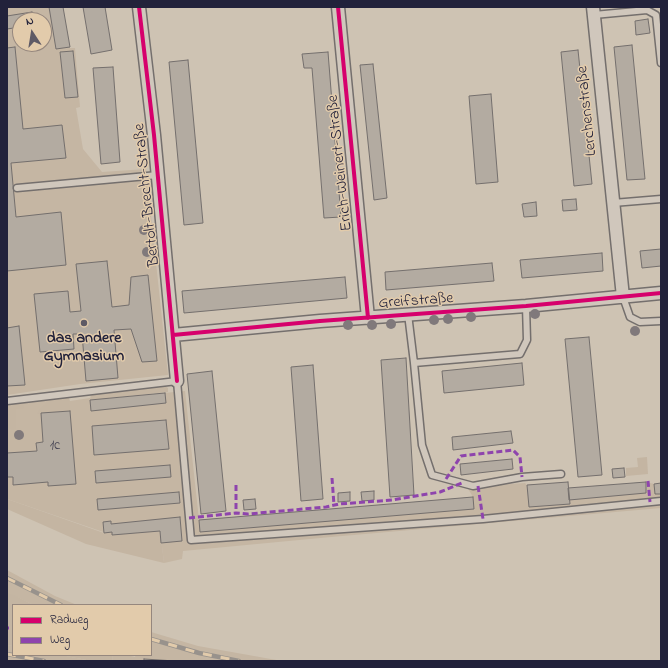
<!DOCTYPE html>
<html>
<head>
<meta charset="utf-8">
<style>
  body { margin:0 }
  #map { position:relative; width:668px; height:668px; overflow:hidden; background:#cec3b3; font-family:"Indie Flower",sans-serif }
  canvas { display:block }
  .frame { position:absolute; inset:0; border:8px solid #22223b; pointer-events:none }
  .legend { position:absolute; left:12px; top:604px; width:140px; height:52px; box-sizing:border-box; background:#e2cbab; border:1px solid #95877e; margin:0; padding:5px 7px; list-style:none; font-size:12px; color:#22223b }
  .legend li { display:flex; align-items:center; gap:8px; height:20px }
  .legend b { width:20px; border:1px solid #95877e }
  .north { position:absolute; left:12px; top:12px; width:40px; height:40px; box-sizing:border-box; background:#e2cbab; border:1px solid #95877e; border-radius:50%; rotate:348deg; font-size:11px; font-weight:700; line-height:16px; text-align:center; color:#22223b }
  .north::after { content:''; display:block; margin:auto; width:14px; height:18px; background:#5e5a65; clip-path:polygon(50% 0,100% 100%,50% 72%,0 100%) }
</style>
</head>
<body>
<div id="map">
<canvas width="668" height="668"></canvas>
<div class="frame"></div>
<ul class="legend">
<li><b style="height:5px;background:#d6006c"></b>Radweg</li>
<li><b style="height:5px;background:#8e44ad"></b>Weg</li>
</ul>
<div class="north">N</div>
</div>
<script>
const ctx = document.querySelector('canvas').getContext('2d');
ctx.lineJoin = 'round';
function paint(path, color) { ctx.fillStyle = color; ctx.fill(path, 'evenodd'); }
const shape = rows => new Path2D(rows.map(r => 'M' + r).join(''));
function strokePath(path, color, width, dash) { ctx.strokeStyle = color; ctx.lineWidth = width; ctx.lineCap = dash ? 'butt' : 'round'; ctx.setLineDash(dash || []); ctx.stroke(path); }
function write(font, color, halo, rows, align = 'center') {
  ctx.font = font + ' "Indie Flower",sans-serif'; ctx.lineWidth = 3; ctx.setLineDash([]); ctx.textBaseline = 'middle'; ctx.strokeStyle = halo; ctx.fillStyle = color; for (const [text, x, y, turn = 0] of rows) {
    ctx.save(); ctx.translate(x, y); ctx.rotate((+turn || 0) * Math.PI / 180); ctx.textAlign = isNaN(turn) ? turn : align; if (halo) ctx.strokeText(text, 0, 0); ctx.fillText(text, 0, 0); ctx.restore();
  }
}
paint(shape([
  [7,7,63,7,70,48,75,48,80,107,76,108,83,149,102,172,146,169,168,375,80,384,7,395],
  [20,20,44,20,44,44,20,44],
  [185,391,199,520,473,497,467,487,525,483,527,485,568,482,569,488,646,482,654,484,661,483,661,508,331,537,183,551,182,559,164,563,160,531,112,535,7,499,7,405,65,397,69,398,70,401,90,398,90,400],
  [7,570,55,596,77,605,34,605,12,595,7,592],
  [151,632,198,646,282,661,112,661,113,655,127,655,135,657,136,655,151,655],
  [7,645,13,646,13,655,61,655,92,661,7,661]
]), '#c5b6a3');
paint(shape([
  [165,386,168,388,168,392,90,400,91,394],
  [65,397,69,398,70,411,37,414,39,410,45,404,52,399],
  [22,403,24,408,16,409,16,429,13,430,7,427,7,405],
  [647,457,648,474,626,476,626,468,638,467,637,458],
  [7,499,104,533,112,532,112,535,160,531,164,563,86,544,7,509],
  [7,592,34,605,13,605,13,646,7,645],
  [61,655,113,655,112,661,92,661]
]), '#c4b5a2');
const building = shape([
  [49,7,63,7,70,47,56,49,49,7],
  [83,7,105,7,112,50,91,54,83,7],
  [32,12,34,20,20,20,20,27,7,29,7,16,32,12],
  [648,19,650,33,636,35,635,21,648,19],
  [632,45,645,179,627,180,614,47,632,45],
  [15,47,23,129,62,125,66,158,11,163,16,217,61,212,66,265,7,271,7,48,15,47],
  [578,50,592,184,574,186,561,52,578,50],
  [73,51,78,97,65,98,60,52,73,51],
  [328,52,341,217,324,218,312,68,304,68,302,54,328,52],
  [188,60,203,223,184,225,169,62,188,60],
  [373,64,387,198,374,200,360,65,373,64],
  [113,67,120,162,101,164,93,68,113,67],
  [491,94,498,182,476,184,469,96,491,94],
  [576,199,577,210,563,211,562,200,576,199],
  [536,202,537,216,524,217,522,204,536,202],
  [661,249,661,266,642,268,640,251,661,249],
  [602,253,603,271,522,278,520,260,602,253],
  [107,261,112,307,129,305,131,277,148,275,157,361,142,362,131,329,114,330,118,378,86,381,82,334,73,334,74,349,40,352,34,294,68,291,70,312,81,311,76,264,107,261],
  [492,263,494,281,386,290,385,272,492,263],
  [345,277,347,298,184,313,182,291,345,277],
  [19,326,25,385,7,386,7,328,19,326],
  [589,337,602,475,578,477,565,339,589,337],
  [406,358,414,495,390,497,381,360,406,358],
  [522,363,524,385,444,393,442,371,522,363],
  [313,365,323,499,301,501,291,367,313,365],
  [212,371,226,511,201,514,187,374,212,371],
  [165,393,166,403,91,411,90,400,165,393],
  [70,411,76,484,48,486,48,482,13,485,13,477,7,477,7,453,37,451,36,443,43,442,41,413,70,411],
  [166,420,169,449,94,455,92,426,166,420],
  [511,431,513,443,453,450,452,437,511,431],
  [512,459,513,469,461,475,460,464,512,459],
  [170,465,171,477,96,483,95,471,170,465],
  [624,468,625,477,613,478,612,469,624,468],
  [568,482,570,504,529,507,527,485,568,482],
  [646,482,646,493,569,500,568,488,646,482],
  [661,483,661,494,655,494,654,484,661,483],
  [374,491,374,500,362,501,361,492,374,491],
  [179,492,180,503,98,510,97,499,179,492],
  [350,492,350,501,338,502,338,493,350,492],
  [473,497,474,509,200,532,199,520,473,497],
  [255,499,256,509,244,510,243,500,255,499],
  [180,517,182,541,161,543,160,531,112,535,112,532,104,533,103,522,111,521,111,524,180,517],
  [144,659,175,661,144,661,144,659]
]);
paint(building, '#b3aba1');
strokePath(building, '#746f6d', 1);
const service = shape([
  [594,15,647,10,656,15,661,63],
  [17,188,158,175],
  [613,203,661,199],
  [623,297,630,317,640,322,661,321],
  [408,314,414,363,520,354,527,340,526,306],
  [414,363,422,445,432,475,473,486,522,477,561,474],
  [7,401,177,381,191,540,483,519,661,501]
]);
const minor = shape([
  [139,7,154,135,177,381],
  [338,7,368,318],
  [593,7,623,297],
  [173,335,320,321,526,306,661,293]
]);
strokePath(service, '#746f6d', 9);
strokePath(minor, '#746f6d', 15);
strokePath(service, '#d0c7bc', 6);
strokePath(minor, '#d0c7bc', 12);
const rail = shape([
  [7,578,61,605],
  [151,639,199,653,239,661],
  [7,654,44,661]
]);
strokePath(rail, '#98928c', 4.5);
strokePath(rail, '#e2cbab', 3, [9]);
strokePath(shape([
  [332,478,334,505],
  [446,479,461,456,513,450,520,457,522,477],
  [648,481,650,502],
  [236,485,236,513],
  [478,486,483,519],
  [189,518,236,513,248,514,326,507,339,504,392,500,440,492,462,483],
  [7,628,9,628]
]), '#8e44ad', 3, [6, 3]);
strokePath(shape([
  [139,7,154,135,177,381],
  [338,7,368,318],
  [173,335,320,321,526,306,661,293]
]), '#d6006c', 4);
ctx.fillStyle = '#80797b';
for (const [x, y] of [
  [144,230],
  [147,252],
  [535,314],
  [471,317],
  [448,319],
  [434,320],
  [391,324],
  [348,325],
  [372,325],
  [635,331],
  [19,435]
]) { ctx.beginPath(); ctx.arc(x, y, 5, 0, 2 * Math.PI); ctx.fill(); }
for (const [x, y, r, color] of [
  [84,323,4,"#5e5a65"]
]) { const dot = new Path2D(); dot.arc(x, y, r, 0, 2 * Math.PI); ctx.fillStyle = color; ctx.fill(dot); strokePath(dot, '#e2cbab', 1.5); }
write('14px', '#464454', null, [
  ["1c",55,447]
]);
write('16px', '#22223b', '#e2cbab', [
  ["Lerchenstraße",588,111,-96],
  ["Erich-Weinert-Straße",341,163,-96],
  ["Bertolt-Brecht-Straße",148,195,-96],
  ["Greifstraße",416,302,-4]
]);
write('bold 16px', '#22223b', '#e2cbab', [
  ["das andere",84,339],
  ["Gymnasium",84,357]
]);
</script>
</body>
</html>
